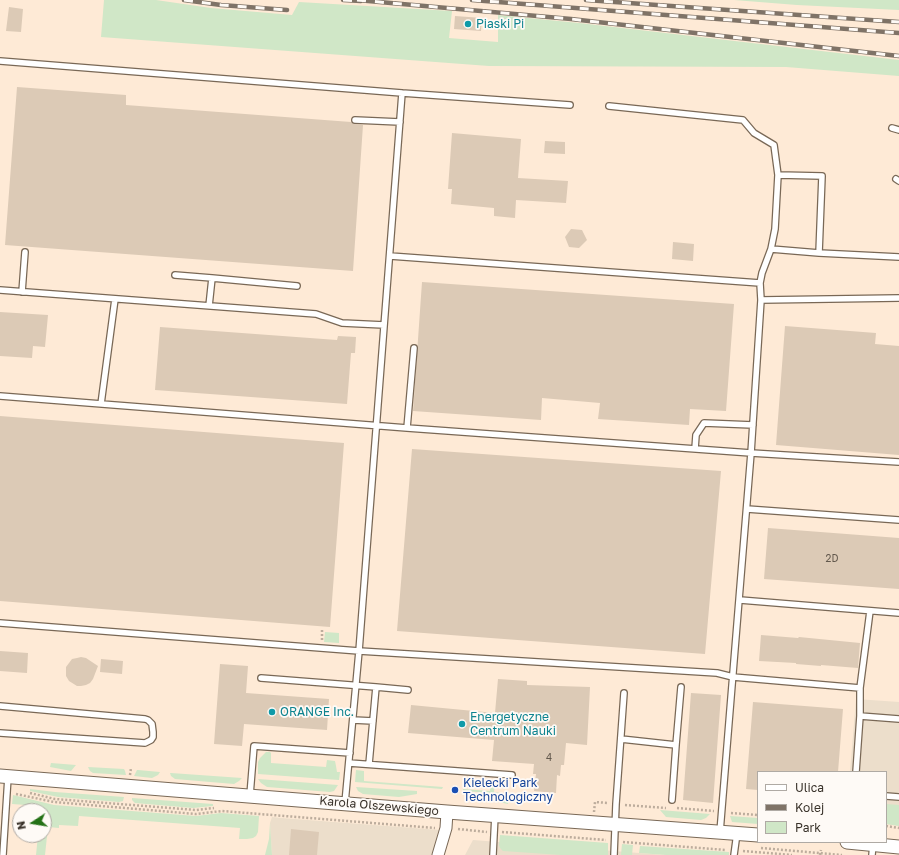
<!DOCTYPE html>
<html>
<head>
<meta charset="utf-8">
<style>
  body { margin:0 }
  #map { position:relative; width:899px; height:855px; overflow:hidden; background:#feead6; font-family:"Golos Text",sans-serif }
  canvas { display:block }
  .legend { position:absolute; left:757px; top:771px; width:130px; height:72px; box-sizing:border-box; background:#fefaf6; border:1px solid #afaaa4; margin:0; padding:5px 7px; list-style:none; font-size:12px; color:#39322a }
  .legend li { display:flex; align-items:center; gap:8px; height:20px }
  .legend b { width:20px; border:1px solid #afaaa4 }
  .north { position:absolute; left:12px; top:803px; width:40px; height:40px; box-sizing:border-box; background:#fefaf6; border:1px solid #afaaa4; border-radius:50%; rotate:258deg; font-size:11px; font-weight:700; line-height:16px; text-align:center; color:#39322a }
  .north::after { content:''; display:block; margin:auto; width:14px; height:18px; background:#247116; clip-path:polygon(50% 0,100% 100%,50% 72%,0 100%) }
</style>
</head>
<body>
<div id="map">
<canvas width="899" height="855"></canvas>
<ul class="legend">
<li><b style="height:5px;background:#fff"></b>Ulica</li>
<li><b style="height:5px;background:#7f7367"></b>Kolej</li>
<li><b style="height:11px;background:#d0e7c7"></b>Park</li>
</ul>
<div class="north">N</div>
</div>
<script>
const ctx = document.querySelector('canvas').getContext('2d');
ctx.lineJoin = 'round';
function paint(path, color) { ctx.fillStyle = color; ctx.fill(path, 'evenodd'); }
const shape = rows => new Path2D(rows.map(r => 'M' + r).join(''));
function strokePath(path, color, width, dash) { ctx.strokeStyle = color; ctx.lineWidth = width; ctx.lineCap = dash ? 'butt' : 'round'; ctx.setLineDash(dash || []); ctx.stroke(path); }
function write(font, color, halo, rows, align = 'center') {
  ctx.font = font + ' "Golos Text",sans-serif'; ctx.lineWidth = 3.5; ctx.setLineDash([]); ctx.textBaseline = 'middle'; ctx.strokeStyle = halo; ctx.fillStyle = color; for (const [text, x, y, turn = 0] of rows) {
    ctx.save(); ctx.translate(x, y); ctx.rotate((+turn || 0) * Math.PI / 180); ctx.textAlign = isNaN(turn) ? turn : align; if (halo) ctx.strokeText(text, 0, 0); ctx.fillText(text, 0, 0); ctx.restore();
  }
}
paint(shape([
  [856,699,899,702,899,826,886,824,886,772,850,772],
  [272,817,281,818,440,830,433,855,272,855,270,823],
  [473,840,639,853,666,855,465,855]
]), '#ecdecb');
paint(shape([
  [104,0,156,0,211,8,292,15,299,2,452,11,449,38,498,42,498,15,579,23,899,60,899,76,786,67,489,66,101,37],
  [734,0,899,0,899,10,797,5],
  [325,632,339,633,339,643,324,642],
  [266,752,270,752,271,753,271,763,326,767,327,760,335,761,336,766,337,772,340,772,339,780,258,774,258,762,260,758],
  [51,763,76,765,71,771,66,770,50,767],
  [88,767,124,769,125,771,126,775,93,773,90,771],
  [137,770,138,770,160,772,158,775,152,778,134,776],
  [356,770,364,771,364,781,443,787,442,789,355,782],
  [170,773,171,773,242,778,239,781,234,784,175,779,171,776],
  [258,779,338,785,334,791,330,792,267,787,261,783],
  [491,780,495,781,494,792,508,794,463,791,463,789,490,791],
  [356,787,417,791,417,794,399,797,363,794,358,791],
  [30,789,55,792,124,797,123,801,119,802,58,797,30,791],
  [13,795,54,805,196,816,221,813,259,816,258,832,256,836,253,838,247,839,239,839,240,828,79,816,78,826,59,825,59,828,48,827,45,855,36,855,38,835,44,835,44,811,40,811,40,806,12,804],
  [485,797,509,799,508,804,485,799],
  [132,798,213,804,213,806,193,808,135,803,132,800],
  [886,804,899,805,899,826,886,824],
  [660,810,710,814,706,818,701,820,666,817],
  [730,816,758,818,758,824,732,822],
  [270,823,272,855,265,855,269,839],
  [500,835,608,843,608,855,561,855,503,851,500,848,499,845],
  [622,844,633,845,632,855,621,855],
  [640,846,729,852,729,855,666,855,639,853]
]), '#d0e7c7');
paint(shape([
  [9,7,23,9,21,32,6,31],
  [455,16,482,18,481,31,454,29],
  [17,87,126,95,126,105,351,122,354,124,363,125,353,271,5,245],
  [452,133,521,139,518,178,568,181,566,203,516,200,515,218,494,216,494,208,451,204,452,189,448,189],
  [545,141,565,142,565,154,544,153],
  [571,229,582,230,587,240,579,248,569,247,565,237],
  [673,242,694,244,693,261,672,259],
  [422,282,734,304,726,411,690,409,689,425,598,419,600,403,542,398,541,420,413,411],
  [0,312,48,315,45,347,33,346,32,358,0,356],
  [785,326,876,333,875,344,899,346,899,455,776,445],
  [160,327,337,340,338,336,356,337,355,353,351,353,347,404,155,390],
  [0,416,344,443,330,627,0,601],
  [412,449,721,471,705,654,397,631],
  [768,528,899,538,899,589,764,579],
  [761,635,798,638,799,637,860,643,858,668,821,665,821,666,796,664,796,663,759,661],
  [0,651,28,653,27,673,0,671],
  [81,657,86,658,98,666,93,679,90,683,86,685,81,686,77,686,69,681,66,676,66,667,72,659,77,658],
  [101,659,123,661,122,674,100,672],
  [220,664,248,666,246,693,329,699,327,730,244,724,242,746,214,744],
  [498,679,527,681,527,685,590,687,587,745,566,743,564,765,561,765,560,776,557,775,556,793,534,791,536,774,533,774,534,764,492,761,494,740,408,733,411,705,495,713],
  [691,693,721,695,713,803,683,800],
  [753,702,843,709,838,772,758,772,758,790,746,789],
  [291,829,319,832,317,855,289,855]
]), '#dccab6');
const service = shape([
  [0,61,402,93,359,651,345,803],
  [402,93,570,105],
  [609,106,743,120,754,133,774,145,778,175],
  [355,120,400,122],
  [892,128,899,130],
  [896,179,899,181],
  [819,253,899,257],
  [390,256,760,283,761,300,751,453,720,832],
  [175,275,212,278],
  [760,283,762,273,771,249,775,229,778,175,822,176,819,253,771,249],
  [0,290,316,314,342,323,384,325],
  [22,292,25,252],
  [761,300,899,298],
  [209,306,212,278,297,286],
  [0,396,407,428,751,453,899,462],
  [101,404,115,299],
  [407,428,414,348],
  [695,449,696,435,704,423,753,425],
  [747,509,899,520],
  [740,600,899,613],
  [0,623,359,651,717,673,733,677,860,688],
  [261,678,376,687],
  [0,706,145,719,148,720,152,724,153,732,153,737,151,740,145,743,0,733],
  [860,716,899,719],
  [353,720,373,721],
  [621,739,676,745,672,800],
  [676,745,681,687],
  [349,763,512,775],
  [369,764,376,687,408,690],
  [856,772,860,716,860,688,870,611],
  [250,795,254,746,350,753],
  [886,796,899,797],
  [3,855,8,777],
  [493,855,495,815],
  [614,855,616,804,624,693],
  [734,855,737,833],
  [872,855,873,844]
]);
const minor = shape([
  [438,855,446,828,447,812]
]);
const tertiary = shape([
  [0,776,447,812,758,835],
  [847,842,899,847]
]);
strokePath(service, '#796856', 8);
strokePath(minor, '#796856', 13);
strokePath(tertiary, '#796856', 15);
strokePath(shape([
  [322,640,322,630],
  [130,775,131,768],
  [30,793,55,799,196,810,214,808],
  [16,794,54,802,196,814,222,811,435,828],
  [625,805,666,808],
  [677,808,714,811],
  [594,812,595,802,608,803],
  [731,813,758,815],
  [886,826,899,828],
  [458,829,487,832],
  [502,832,606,840],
  [623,842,726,850],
  [761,848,842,855],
  [743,851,792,855],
  [820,855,821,850]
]), '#bdad9d', 2.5, [2, 2]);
strokePath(service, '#fff', 5.5);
strokePath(minor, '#fff', 11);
strokePath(tertiary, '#fff', 13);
const rail = shape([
  [184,0,221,5,287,10],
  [343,0,361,1],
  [357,0,571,19,899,56],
  [472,0,899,33],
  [586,0,899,22]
]);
strokePath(rail, '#7f7367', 4.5);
strokePath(rail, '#fefaf6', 3, [9]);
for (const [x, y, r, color] of [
  [468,24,4,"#0f9aa8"],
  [272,712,4,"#0f9aa8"],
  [462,724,4,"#0f9aa8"],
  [455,790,4,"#1a4fb4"]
]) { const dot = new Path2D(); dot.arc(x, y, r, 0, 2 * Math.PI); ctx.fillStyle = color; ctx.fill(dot); strokePath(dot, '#fefaf6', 1.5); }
write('10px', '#62584d', null, [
  ["2D",832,559],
  ["4",549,758]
]);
write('12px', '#0d838f', '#fefaf6', [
  ["Piaski Pi",476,24],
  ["ORANGE Inc.",280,712],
  ["Energetyczne",470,717],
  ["Centrum Nauki",470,731]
], 'left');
write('12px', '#164399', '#fefaf6', [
  ["Kielecki Park",463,783],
  ["Technologiczny",463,797]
], 'left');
write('12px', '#39322a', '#fefaf6', [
  ["Karola Olszewskiego",379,806,5]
]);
</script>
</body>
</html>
